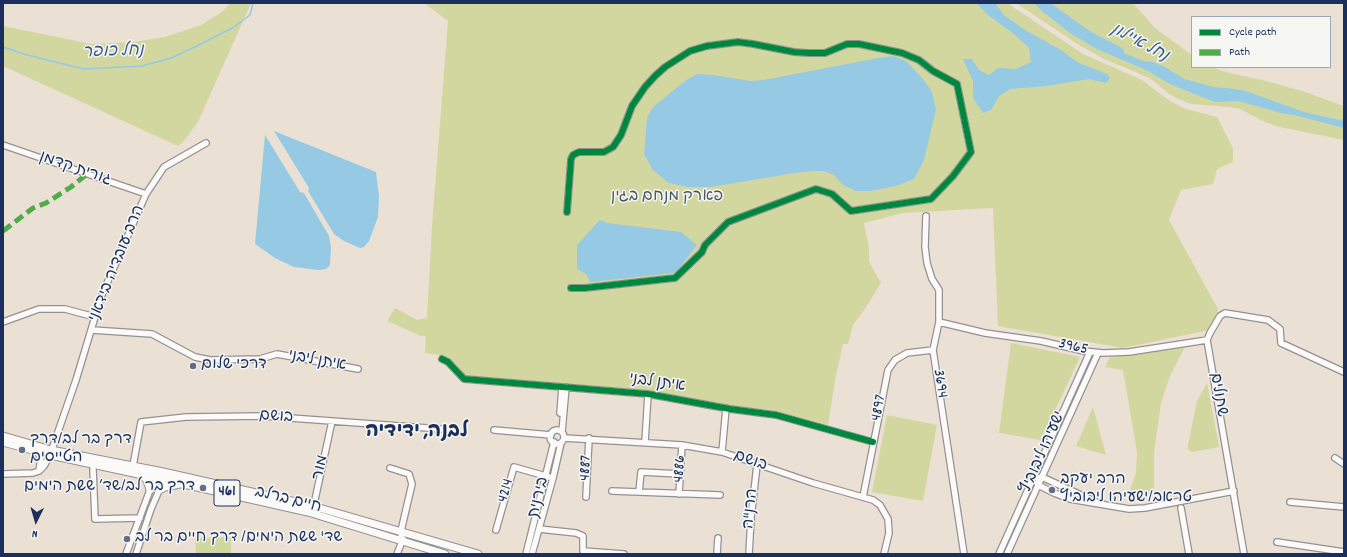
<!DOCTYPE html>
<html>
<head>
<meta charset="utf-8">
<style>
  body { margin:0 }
  #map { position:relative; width:1347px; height:557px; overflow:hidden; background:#ebe0d4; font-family:Dekko,sans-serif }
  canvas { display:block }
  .frame { position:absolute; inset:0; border:4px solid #1b2f5e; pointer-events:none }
  .legend { position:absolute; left:1191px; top:16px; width:140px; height:52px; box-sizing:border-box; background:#f6f6f2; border:1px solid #9ea6b7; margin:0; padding:5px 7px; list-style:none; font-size:12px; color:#1b2f5e }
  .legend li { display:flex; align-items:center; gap:8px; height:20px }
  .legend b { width:20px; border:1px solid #9ea6b7 }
  .north { position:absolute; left:16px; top:501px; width:40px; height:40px; -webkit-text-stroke:3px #f6f6f2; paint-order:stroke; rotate:185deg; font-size:11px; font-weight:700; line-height:16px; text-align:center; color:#1b2f5e }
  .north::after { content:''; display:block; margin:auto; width:14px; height:18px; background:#1b2f5e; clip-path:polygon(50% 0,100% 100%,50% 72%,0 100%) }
</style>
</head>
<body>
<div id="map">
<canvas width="1347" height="557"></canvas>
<div class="frame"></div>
<ul class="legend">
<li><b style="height:5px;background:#00873e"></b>Cycle path</li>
<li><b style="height:5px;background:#52ab49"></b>Path</li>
</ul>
<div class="north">N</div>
</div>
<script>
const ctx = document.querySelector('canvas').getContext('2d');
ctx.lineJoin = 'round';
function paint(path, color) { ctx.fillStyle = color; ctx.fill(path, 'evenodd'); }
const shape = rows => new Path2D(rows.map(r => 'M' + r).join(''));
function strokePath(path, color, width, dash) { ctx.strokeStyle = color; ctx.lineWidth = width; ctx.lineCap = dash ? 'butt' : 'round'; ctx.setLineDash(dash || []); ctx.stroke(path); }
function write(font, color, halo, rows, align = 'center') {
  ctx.font = font + ' Dekko,"Playpen Sans Hebrew",sans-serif'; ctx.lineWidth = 3; ctx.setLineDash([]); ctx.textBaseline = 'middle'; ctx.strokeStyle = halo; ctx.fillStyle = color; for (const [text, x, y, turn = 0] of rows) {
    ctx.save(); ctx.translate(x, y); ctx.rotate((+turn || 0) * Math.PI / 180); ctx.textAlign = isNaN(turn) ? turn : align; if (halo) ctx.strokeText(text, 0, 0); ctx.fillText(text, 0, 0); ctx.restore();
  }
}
paint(shape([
  [230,3,251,3,198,122,183,142,178,146,3,66,3,26,91,44,134,42,165,37,201,25,222,12],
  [424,3,1007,3,1083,54,1142,80,1167,99,1183,108,1217,117,1233,148,1233,162,1217,169,1213,184,1181,190,1169,220,1218,309,1210,330,1123,348,998,326,993,208,903,213,864,223,869,248,869,262,881,283,864,310,853,325,848,344,843,344,836,375,828,425,767,409,727,407,649,392,465,377,457,365,445,356,425,353,426,336,421,336,387,321,395,308,417,320,427,318,432,226,448,21],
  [1016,3,1133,3,1155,28,1192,55,1192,67,1213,67,1222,71,1266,81,1302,91,1344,106,1344,140,1280,127,1265,122,1240,109,1229,107,1191,104,1178,99,1169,94,1151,79,1138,73,1104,59,1079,45],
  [1011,343,1080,357,1041,440,999,433],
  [1185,347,1170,376,1161,403,1154,453,1154,493,1141,496,1128,496,1136,473,1137,452,1123,370,1105,367,1110,357],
  [1207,383,1219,447,1193,452,1188,450,1188,445,1197,401],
  [1093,407,1106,455,1076,446],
  [887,415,937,425,923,501,872,492],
  [231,537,231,554,196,554,195,538]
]), '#d2d79f');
paint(shape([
  [976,3,995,3,1004,15,1025,30,1059,49,1079,63,1107,74,1110,78,1106,83,1089,79,1047,86,1010,89,999,96,991,110,983,113,973,98,973,81,963,59,972,59,979,70,989,75,998,68,1016,69,1031,62,1029,48,1014,34,988,15],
  [1034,3,1046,3,1093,40,1143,61,1153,62,1165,67,1192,84,1210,94,1214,95,1235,90,1243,90,1304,112,1344,121,1344,128,1294,115,1281,113,1239,101,1215,102,1187,91,1168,83,1148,71,1095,48,1070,33,1042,11],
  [893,56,906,61,922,78,932,92,936,109,924,160,914,179,899,185,871,191,856,191,843,185,834,175,824,171,813,171,794,173,711,187,688,187,669,183,653,170,644,154,647,118,653,107,685,81,697,74,713,75,750,81,764,80,878,58],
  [274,131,376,172,379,196,378,217,369,241,364,247,360,248,344,241,334,234,308,191,309,188],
  [265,135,300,192,304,193,329,236,331,248,330,265,326,269,319,270,294,267,275,258,255,244],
  [600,220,607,223,681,232,697,245,678,270,673,273,590,282,586,274,577,269,577,245]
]), '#95c9e4');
strokePath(shape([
  [3,47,27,55,84,69,142,66,171,58,197,46,234,27,250,15,253,3]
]), '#95c9e4', 1.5);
strokePath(shape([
  [1044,3,1049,8,1088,36,1119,52],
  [1188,85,1213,92,1235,94]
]), '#95c9e4', 10);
const minor = shape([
  [3,145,146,194],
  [567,212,571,159,573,155,579,152,604,152,613,147,621,135,632,106,645,87,655,76,665,67,690,51,707,46,738,42,753,44,794,52,808,53,825,53,847,44,859,44,902,53,919,60,933,71,957,84,971,152,953,176,931,199,851,211,832,194,816,189,728,222,705,245,702,252,675,278,585,288,571,288],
  [926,216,925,247,927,263,932,279,939,290,939,322,933,350,964,554],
  [3,322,39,309,65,309,95,317],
  [939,322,985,333,1041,341,1084,351,1103,353,1129,352,1207,340],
  [92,330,152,334,195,357,210,360,260,359,277,354,358,369],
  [442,359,448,362,464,379,648,394,730,409,776,415,873,442],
  [560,413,562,387],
  [494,430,551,435],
  '550 437a7 7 0 1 1 14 0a7 7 0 1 1-14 0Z',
  [562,432,566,387],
  [564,438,682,445,722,452,813,483,873,500,880,505,888,519,889,533,884,554],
  [645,442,648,394],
  [37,452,41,458,39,471],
  [722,452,726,408],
  [1335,458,1344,464],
  [133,466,141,422,186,417,263,416,455,430],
  [390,468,409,474,412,484,401,531,402,542],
  [93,469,95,519,140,518],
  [3,474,33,473,39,471,44,466,50,455,76,380,101,297,146,194,164,167,206,143],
  [1038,478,1042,477,1096,502],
  [1037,483,1038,485,1054,493,1070,499,1129,509,1145,508,1234,491],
  [612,491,720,495],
  [639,492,641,472,680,474],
  [679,494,682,445],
  [586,497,589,438],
  [863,497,888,370,895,360,907,353,933,350],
  [1290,502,1344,507],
  [1181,508,1189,554],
  [313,509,332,421],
  [539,529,576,533,583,536,583,551,624,554],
  [496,530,514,467,549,477],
  [1277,542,1344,552],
  [126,554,150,490,159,476],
  [136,554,151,509,164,479,163,476],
  [397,554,403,539],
  [526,554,554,442],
  [532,554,553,478,561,443],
  [717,554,718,538],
  [749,554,751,518,757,465],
  [999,554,1090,352],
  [1007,554,1098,353],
  [1244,554,1207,340,1210,333,1220,316,1225,313,1268,320,1280,329,1281,343,1344,372]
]);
const major = shape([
  [3,436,51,450,163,472,309,505,478,554],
  [3,442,55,456,157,478,308,512,445,554],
  [141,474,147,480,150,490],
  [159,490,165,487,180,484]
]);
strokePath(minor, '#949193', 8);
strokePath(major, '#949193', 9);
strokePath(minor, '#fcfaf9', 5.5);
strokePath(major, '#fcfaf9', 7);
strokePath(shape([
  [3,231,33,208,46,203,71,187,87,174]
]), '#52ab49', 5, [10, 5]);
strokePath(shape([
  [567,212,571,159,573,155,579,152,604,152,613,147,621,135,632,106,645,87,655,76,665,67,690,51,707,46,738,42,753,44,794,52,808,53,825,53,847,44,859,44,902,53,919,60,933,71,957,84,971,152,953,176,931,199,851,211,832,194,816,189,728,222,705,245,702,252,675,278,585,288,571,288],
  [442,359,448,362,464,379,648,394,730,409,776,415,873,442]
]), '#00873e', 6);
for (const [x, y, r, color] of [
  [193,366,4,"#646d87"],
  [22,450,4,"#646d87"],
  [203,488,4,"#646d87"],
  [1052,490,4,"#646d87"],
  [127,539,4,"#646d87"]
]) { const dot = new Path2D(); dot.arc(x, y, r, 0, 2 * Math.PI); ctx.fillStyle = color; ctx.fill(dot); strokePath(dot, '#f6f6f2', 1.5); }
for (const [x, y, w] of [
  [227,493,26]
]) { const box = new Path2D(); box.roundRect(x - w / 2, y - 13, w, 26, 3); ctx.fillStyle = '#f6f6f2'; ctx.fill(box); strokePath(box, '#1b2f5e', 1); }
write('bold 15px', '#1b2f5e', null, [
  ["461",227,493]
]);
write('16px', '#1b2f5e', '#f6f6f2', [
  ["גורית קדמן",75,170,19],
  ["הרב עובדיה בידאני",118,264,-68],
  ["3965",1073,348,13],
  ["איתן ליבני",317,362,10],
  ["איתן לבני",657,384,8],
  ["3694",939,384,81],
  ["שתולים",1217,395,80],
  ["4897",880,408,-79],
  ["בושם",276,418,3],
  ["ישעיהו ליבוביץ",1044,453,-66],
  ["בושם",750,462,19],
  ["מור",322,468,-77],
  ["4887",587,468,-87],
  ["4886",681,469,-86],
  ["4214",507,491,-74],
  ["בירנית",540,498,-76],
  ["חיים ברלב",288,501,14],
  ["הרנ\"ה",752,509,-84]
]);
write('16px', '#445763', '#f6f6f2', [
  ["פארק מנחם בגין",667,198]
]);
write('16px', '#1b2f5e', '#f6f6f2', [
  ["דרכי שלום",201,366],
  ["דרך בר לב/דרך",30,441],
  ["הטייסים",30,459],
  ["הרב יעקב",1060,481],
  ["טראב/ישעיהו ליבוביץ",1060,499],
  ["דרך בר לב/שד׳ ששת הימים",195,488,"right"],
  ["שד' ששת הימים/ דרך חיים בר לב",135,539]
], 'left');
write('italic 17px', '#355a88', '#f6f6f2', [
  ["נחל איילון",1139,44,28],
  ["נחל כופר",113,53,-2]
]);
write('bold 20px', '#1b2f5e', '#f6f6f2', [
  ["לבנה, ידידיה",417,433]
]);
</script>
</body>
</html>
